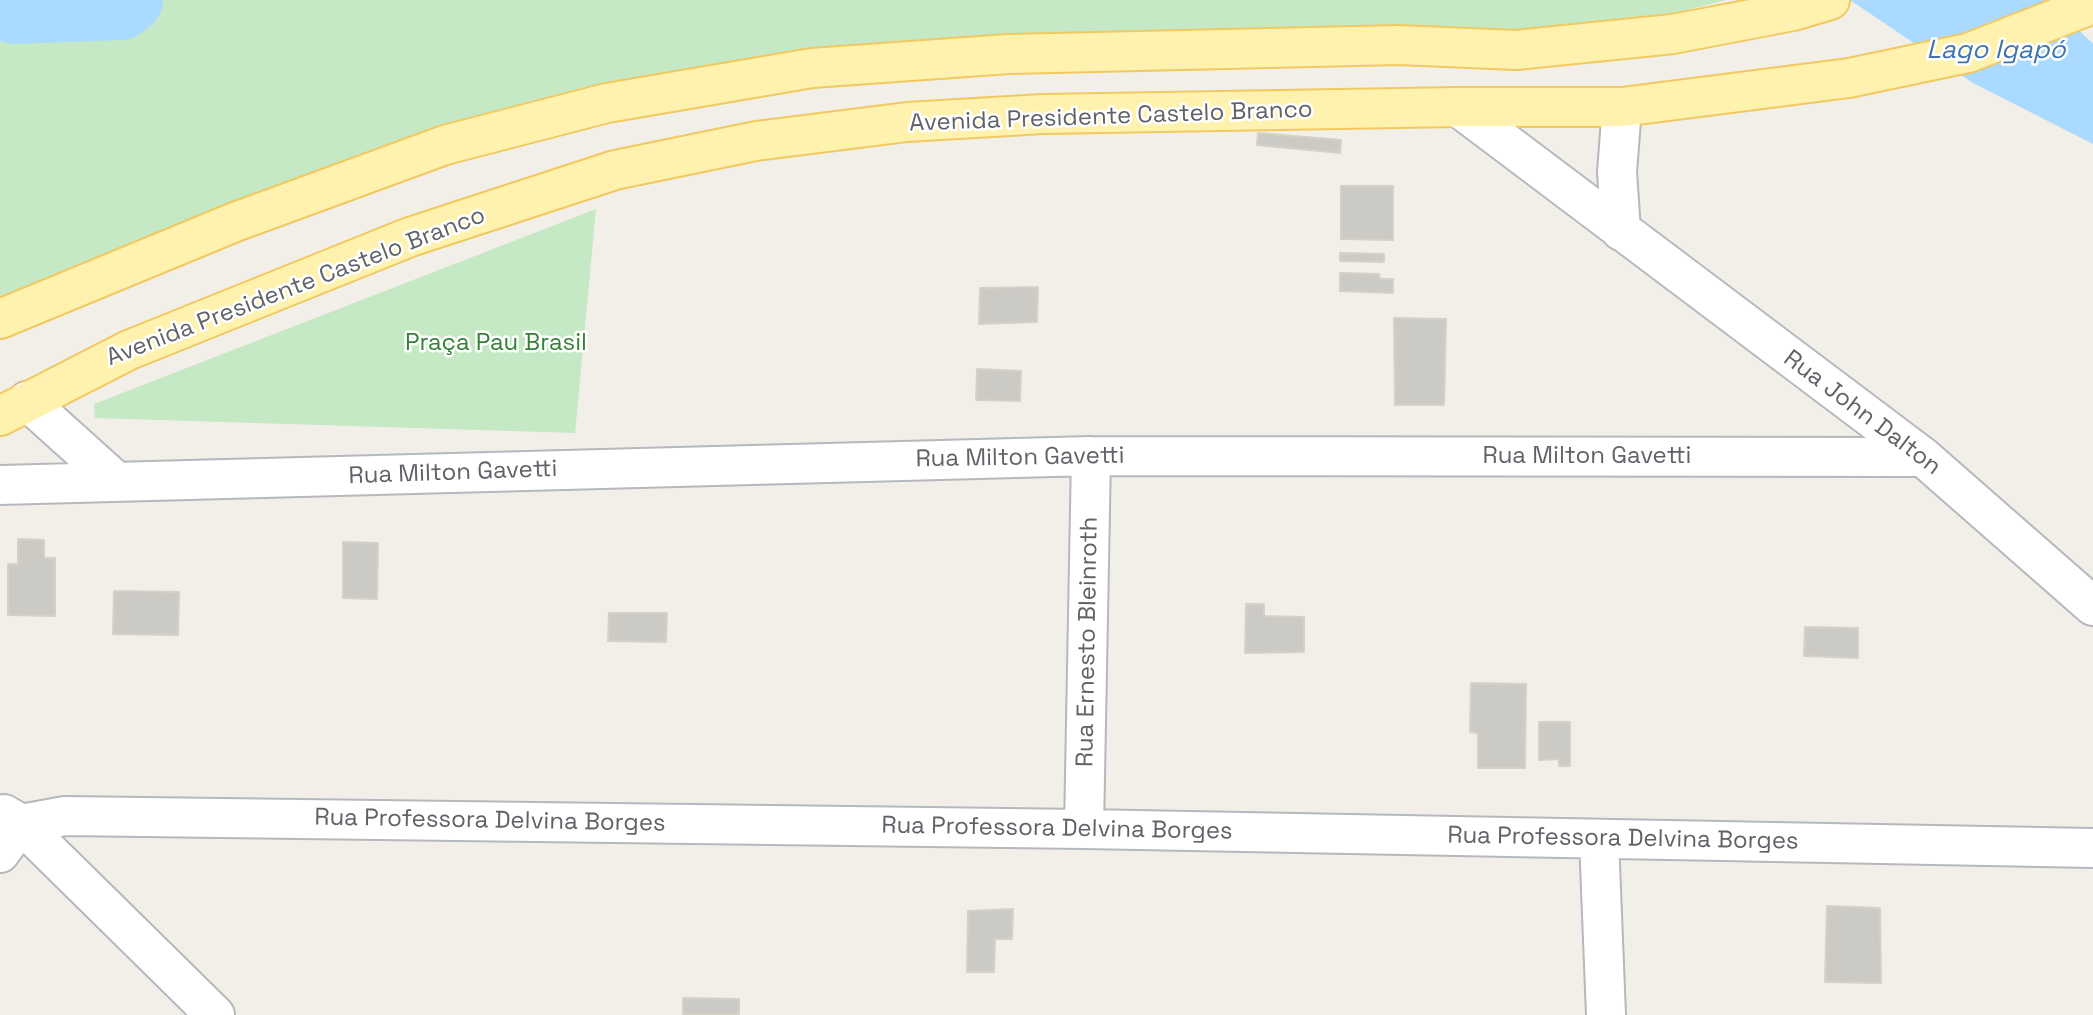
<!DOCTYPE html>
<html>
<head>
<meta charset="utf-8">
<style>
  body { margin:0 }
  canvas { display:block; background:#f1efe8 }
</style>
</head>
<body>
<canvas width="2093" height="1015"></canvas>
<script>
const ctx = document.querySelector('canvas').getContext('2d');
ctx.lineJoin = 'round';
function paint(path, color) { ctx.fillStyle = color; ctx.fill(path, 'evenodd'); }
const shape = rows => new Path2D(rows.map(r => 'M' + r).join(''));
function strokePath(path, color, width, dash) { ctx.strokeStyle = color; ctx.lineWidth = width; ctx.lineCap = dash ? 'butt' : 'round'; ctx.setLineDash(dash || []); ctx.stroke(path); }
function write(font, color, halo, rows, align = 'center') {
  ctx.font = font + ' "Space Grotesk",sans-serif'; ctx.lineWidth = 5; ctx.setLineDash([]); ctx.textBaseline = 'middle'; ctx.strokeStyle = halo; ctx.fillStyle = color; for (const [text, x, y, turn = 0] of rows) {
    ctx.save(); ctx.translate(x, y); ctx.rotate((+turn || 0) * Math.PI / 180); ctx.textAlign = isNaN(turn) ? turn : align; if (halo) ctx.strokeText(text, 0, 0); ctx.fillText(text, 0, 0); ctx.restore();
  }
}
paint(shape([
  [0,0,1726,0,1630,25,605,94,0,302],
  [596,209,575,433,95,418,94,404]
]), '#c5e8c5');
paint(shape([
  [88,0,117,0,39,26],
  [1850,0,1988,0,2093,62,2093,144,1973,83]
]), '#aadaff');
strokePath(shape([
  [1996,0,2093,88],
  [0,6,14,11,121,7,130,0]
]), '#aadaff', 66);
const building = shape([
  [1258,133,1341,140,1340,153,1257,145,1258,133],
  [1341,186,1393,186,1393,240,1341,239,1341,186],
  [1340,253,1384,254,1384,262,1340,261,1340,253],
  [1340,273,1379,274,1380,279,1393,279,1393,293,1340,291,1340,273],
  [1038,287,1037,322,979,324,980,288,1038,287],
  [1394,318,1446,319,1444,405,1395,405,1394,318],
  [977,369,1021,371,1020,401,976,400,977,369],
  [18,539,44,540,44,558,55,558,55,616,8,615,8,564,18,564,18,539],
  [343,542,378,543,377,599,343,598,343,542],
  [114,591,179,592,178,635,113,634,114,591],
  [1246,604,1264,604,1264,616,1304,617,1304,652,1245,653,1246,604],
  [609,613,667,613,666,642,608,641,609,613],
  [1805,627,1858,628,1858,658,1804,656,1805,627],
  [1471,683,1526,684,1525,768,1478,768,1478,733,1470,732,1471,683],
  [1539,722,1570,722,1570,766,1559,766,1559,759,1539,760,1539,722],
  [1827,906,1880,908,1881,983,1825,982,1827,906],
  [1013,909,1012,939,995,939,994,972,967,972,968,911,1013,909],
  [683,998,739,999,739,1014,683,1014,683,998]
]);
paint(building, '#cccac5');
strokePath(building, '#d6d1c6', 2);
const minor = shape([
  [1458,107,1923,457,2093,606],
  [1621,231,1617,172,1622,107],
  [27,401,117,482],
  [0,485,1091,456,1923,457],
  [4,814,21,824,215,1015],
  [1084,829,1091,456],
  [1599,839,1606,1015],
  [0,853,21,824,65,816,1084,829,2093,848]
]);
const major = shape([
  [0,319,235,222,445,145,607,103,812,68,1009,54,1399,45,1516,50,1673,34,1793,11,1830,0],
  [0,416,129,350,410,237,615,170,756,141,907,122,1043,114,1458,107,1622,107,1849,78,1968,53,2093,4]
]);
strokePath(minor, '#b5b8bc', 42);
strokePath(major, '#f2c960', 42);
strokePath(minor, '#fff', 38);
strokePath(major, '#fff2af', 38);
write('24px', '#5f6368', '#fff', [
  ["Avenida Presidente Castelo Branco",1111,117,-2],
  ["Avenida Presidente Castelo Branco",296,287,-21],
  ["Rua John Dalton",1862,413,37],
  ["Rua Milton Gavetti",1587,456],
  ["Rua Milton Gavetti",1020,458,-1],
  ["Rua Milton Gavetti",453,473,-2],
  ["Rua Ernesto Bleinroth",1088,642,-89],
  ["Rua Professora Delvina Borges",490,821,1],
  ["Rua Professora Delvina Borges",1057,829,1],
  ["Rua Professora Delvina Borges",1623,839,1]
]);
write('24px', '#348238', '#fff', [
  ["Praça Pau Brasil",496,343]
]);
write('italic 26px', '#4174aa', '#fff', [
  ["Lago Igapó",1996,51]
]);
</script>
</body>
</html>
